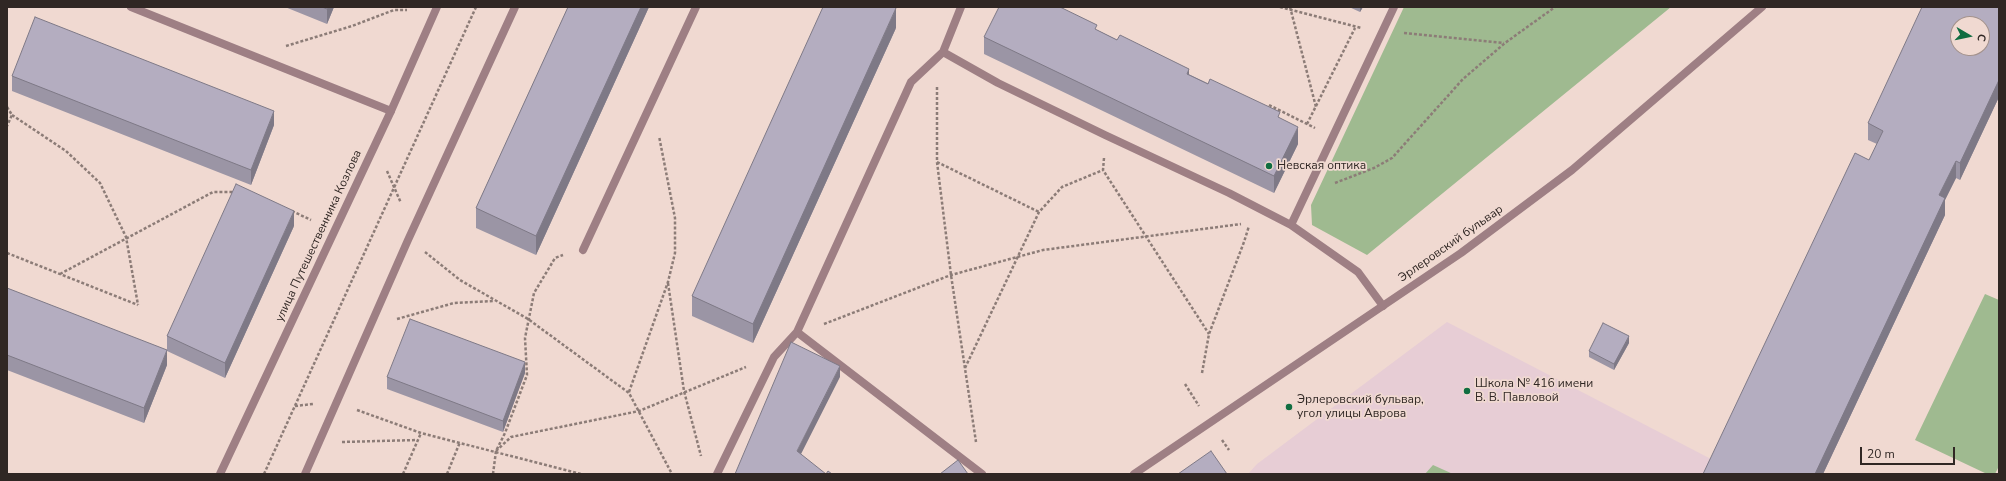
<!DOCTYPE html>
<html>
<head>
<meta charset="utf-8">
<style>
  body { margin:0 }
  #map { position:relative; width:2006px; height:481px; overflow:hidden; background:#f0d9d1; font-family:"Nunito Sans",sans-serif }
  canvas { display:block }
  .frame { position:absolute; inset:0; border:8px solid #302724; pointer-events:none }
  .north { position:absolute; left:1950px; top:16px; width:40px; height:40px; box-sizing:border-box; background:#f0d9d1; border:1px solid #a3928c; border-radius:50%; rotate:99deg; font-size:11px; font-weight:700; line-height:16px; text-align:center; color:#302724 }
  .north::after { content:''; display:block; margin:auto; width:14px; height:18px; background:#106d41; clip-path:polygon(50% 0,100% 100%,50% 72%,0 100%) }
  .scale { position:absolute; left:1860px; top:447px; width:95px; height:18px; box-sizing:border-box; border:2px solid #302724; border-top:0; padding-left:5px; font-size:12px; line-height:14px; white-space:nowrap; color:#302724; -webkit-text-stroke:3px #f0d9d1; paint-order:stroke }
</style>
</head>
<body>
<div id="map">
<canvas width="2006" height="481"></canvas>
<div class="frame"></div>
<div class="north">С</div>
<div class="scale">20 m</div>
</div>
<script>
const ctx = document.querySelector('canvas').getContext('2d');
ctx.lineJoin = 'round';
function paint(path, color) { ctx.fillStyle = color; ctx.fill(path, 'evenodd'); }
const shape = rows => new Path2D(rows.map(r => 'M' + r).join(''));
function strokePath(path, color, width, dash) { ctx.strokeStyle = color; ctx.lineWidth = width; ctx.lineCap = dash ? 'butt' : 'round'; ctx.setLineDash(dash || []); ctx.stroke(path); }
function write(font, color, halo, rows, align = 'center') {
  ctx.font = font + ' "Nunito Sans",sans-serif'; ctx.lineWidth = 3.5; ctx.setLineDash([]); ctx.textBaseline = 'middle'; ctx.strokeStyle = halo; ctx.fillStyle = color; for (const [text, x, y, turn = 0] of rows) {
    ctx.save(); ctx.translate(x, y); ctx.rotate((+turn || 0) * Math.PI / 180); ctx.textAlign = isNaN(turn) ? turn : align; if (halo) ctx.strokeText(text, 0, 0); ctx.fillText(text, 0, 0); ctx.restore();
  }
}
paint(shape([
  [1447,322,1711,459,1704,474,1248,474,1257,464]
]), '#e7cdd5');
paint(shape([
  [1404,7,1671,7,1367,255,1312,225,1311,205],
  [1985,294,1999,300,1999,466,1995,474,1987,474,1915,440],
  [1433,465,1453,474,1425,474]
]), '#9fba90');
strokePath(shape([
  [1280,7,1361,28],
  [1290,7,1316,107],
  [1404,33,1504,43],
  [286,46,352,26,394,10,407,10],
  [937,87,937,162,951,275,976,442],
  [1269,105,1315,128],
  [7,107,12,115,7,126],
  [12,115,66,151,100,183,126,237,138,305],
  [1307,124,1355,28],
  [1104,158,1103,170,1209,334],
  [937,162,1039,212],
  [387,171,401,203],
  [1335,183,1374,168,1392,158,1463,79,1505,43,1555,7],
  [292,211,311,220],
  [425,252,460,280,528,319,629,393,672,474],
  [7,253,138,305],
  [60,274,213,192,235,192],
  [668,283,684,391,701,456],
  [397,319,454,303,494,301],
  [824,324,951,275,1043,250,1241,224],
  [965,368,1039,212,1062,187,1103,170],
  [1202,373,1209,334,1244,242,1249,226],
  [1185,384,1199,406],
  [629,392,668,282,675,253,675,218,659,136],
  [295,406,313,404],
  [357,410,421,433,581,474],
  [1222,440,1229,450],
  [342,442,417,440],
  [496,451,511,437,639,411,746,367],
  [264,474,476,7],
  [403,474,421,433],
  [447,474,460,442],
  [493,474,496,451,505,433,527,375,525,338,534,293,555,258,563,255]
]), '#8c7c77', 2.5, [3, 2]);
strokePath(shape([
  [131,7,391,111],
  [961,7,943,52,998,83,1105,135,1229,193,1291,225],
  [943,52,911,82,797,332,982,474],
  [583,250,696,7],
  [1383,306,1358,272,1291,225,1394,7],
  [717,474,774,357,797,332]
]), '#9e7f84', 8);
strokePath(shape([
  [220,474,391,111,437,7],
  [305,474,408,240,515,7],
  [1134,474,1461,253,1572,170,1762,7]
]), '#9e7f84', 8);
paint(shape([
  [285,7,334,7,327,24],
  [568,7,649,7,536,255,476,228,476,208],
  [1349,7,1363,7,1360,12],
  [1999,7,1999,97,1960,180,1956,178,1945,200,1945,215,1823,474,1703,474,1869,160,1877,144,1868,140,1868,123],
  [896,28,753,343,692,316,692,296],
  [1097,30,1280,118,1298,144,1274,193,984,54,984,37],
  [12,76,274,125,251,185,12,91],
  [294,226,225,378,167,351,167,336],
  [7,288,167,365,144,423,7,370],
  [1629,343,1614,370,1589,357,1589,351],
  [525,373,503,432,387,389,387,377]
]), '#9b95a5');
paint(shape([
  [328,7,334,7,327,24,327,9],
  [641,7,649,7,536,255,536,236],
  [1360,7,1363,7,1360,12],
  [896,8,896,28,753,343,753,324],
  [1189,69,1189,86,1187,74],
  [1999,80,1999,97,1960,180,1960,163],
  [274,111,274,125,251,185,251,170],
  [1298,127,1298,144,1274,193,1274,176],
  [1956,161,1956,178,1945,200,1945,215,1823,474,1815,474,1939,195],
  [294,211,294,226,225,378,225,363],
  [1629,336,1629,343,1614,370,1614,364],
  [167,350,167,365,144,423,144,408],
  [525,362,525,373,503,432,503,421],
  [840,366,840,377,797,462,797,451]
]), '#7e7986');
const building = shape([
  [322,7,328,7,327,9,322,7],
  [568,7,641,7,536,236,476,208,568,7],
  [823,7,893,7,896,8,753,324,692,296,823,7],
  [999,7,1060,7,1097,25,1095,29,1117,40,1120,35,1189,69,1187,74,1208,84,1210,79,1280,112,1278,117,1298,127,1274,176,984,37,999,7],
  [1922,7,1999,7,1999,80,1960,163,1956,161,1939,195,1945,198,1815,474,1703,474,1855,153,1869,160,1883,131,1868,123,1922,7],
  [1958,24,1982,24,1982,48,1958,48,1958,24],
  [35,17,274,111,251,170,12,76,35,17],
  [236,184,294,211,225,363,167,336,236,184],
  [7,288,167,350,144,408,7,355,7,288],
  [410,319,525,362,503,421,387,377,410,319],
  [1603,323,1629,336,1614,364,1589,351,1603,323],
  [791,342,840,366,797,451,826,474,828,471,832,474,735,474,791,342],
  [1211,451,1227,474,1178,474,1211,451],
  [958,460,968,474,940,474,958,460]
]);
paint(building, '#b4adc0');
strokePath(building, '#7e7986', 1);
for (const [x, y, r, color] of [
  [1269,166,4,"#106d41"],
  [1467,391,4,"#106d41"],
  [1289,407,4,"#106d41"]
]) { const dot = new Path2D(); dot.arc(x, y, r, 0, 2 * Math.PI); ctx.fillStyle = color; ctx.fill(dot); strokePath(dot, '#f0d9d1', 1.5); }
write('12px', '#302724', '#f0d9d1', [
  ["Невская оптика",1277,166],
  ["Школа № 416 имени",1475,384],
  ["В. В. Павловой",1475,398],
  ["Эрлеровский бульвар,",1297,400],
  ["угол улицы Аврова",1297,414]
], 'left');
write('12px', '#302724', '#f0d9d1', [
  ["улица Путешественника Козлова",319,236,-65],
  ["Эрлеровский бульвар",1451,244,-35]
]);
</script>
</body>
</html>
